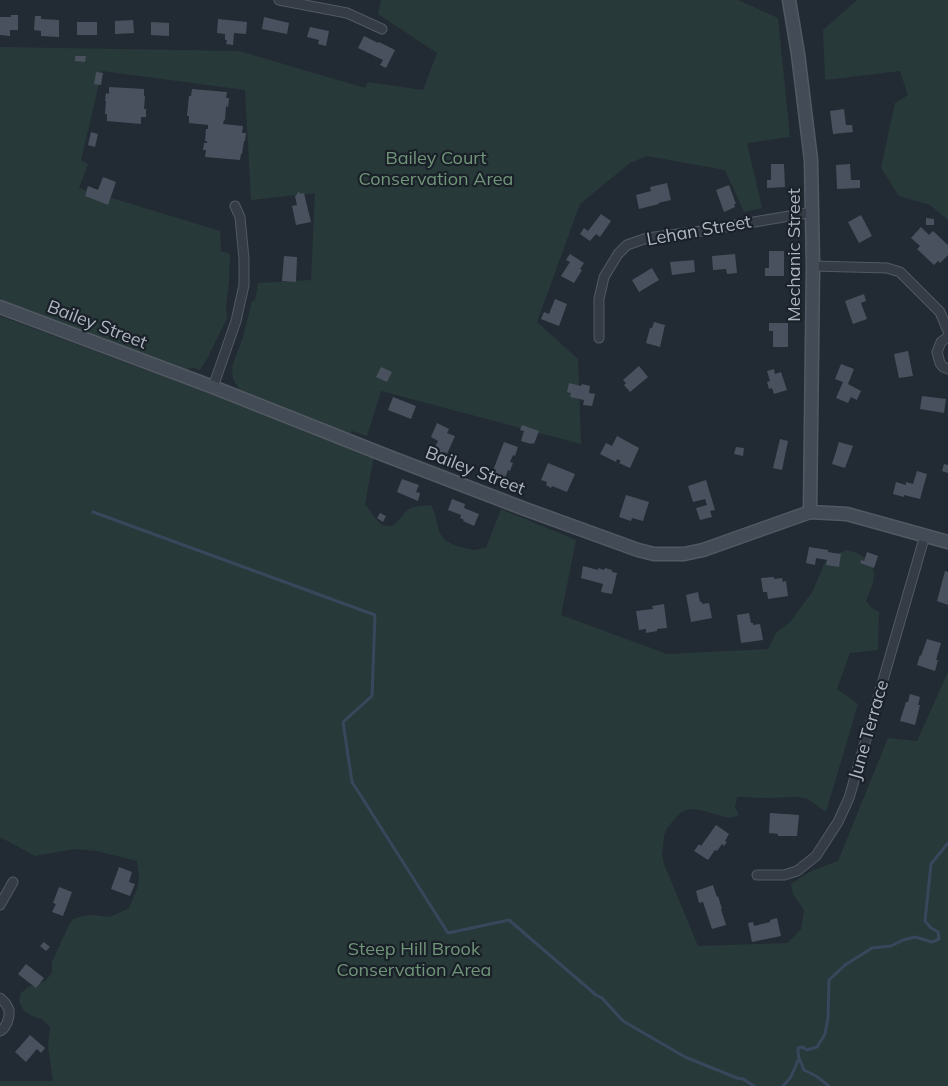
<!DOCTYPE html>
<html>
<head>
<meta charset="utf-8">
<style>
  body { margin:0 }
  canvas { display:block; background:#222a34 }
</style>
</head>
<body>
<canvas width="948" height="1086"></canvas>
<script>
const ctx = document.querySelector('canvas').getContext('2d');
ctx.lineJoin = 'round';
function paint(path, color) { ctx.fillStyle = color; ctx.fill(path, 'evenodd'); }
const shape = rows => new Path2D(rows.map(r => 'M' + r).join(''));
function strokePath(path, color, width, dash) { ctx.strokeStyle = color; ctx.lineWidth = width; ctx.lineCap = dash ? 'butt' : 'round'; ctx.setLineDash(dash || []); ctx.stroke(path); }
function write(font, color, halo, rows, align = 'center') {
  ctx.font = font + ' Mulish,sans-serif'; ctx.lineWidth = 4.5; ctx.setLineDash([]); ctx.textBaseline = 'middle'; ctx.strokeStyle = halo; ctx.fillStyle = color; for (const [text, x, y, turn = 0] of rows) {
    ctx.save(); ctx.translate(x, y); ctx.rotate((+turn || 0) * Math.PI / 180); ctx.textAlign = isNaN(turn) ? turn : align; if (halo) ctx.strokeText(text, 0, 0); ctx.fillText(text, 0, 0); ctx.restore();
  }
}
paint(shape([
  [381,0,738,0,778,18,790,137,747,143,762,208,744,212,725,170,647,156,630,163,580,204,537,322,578,359,581,444,381,391,367,436,352,431,350,434,267,402,239,392,239,389,233,379,232,367,244,334,252,301,255,301,258,283,311,280,315,193,251,200,245,90,102,71,81,160,88,164,79,188,220,231,221,251,230,254,229,282,226,305,227,318,208,357,200,370,194,368,187,369,178,368,0,299,0,47,239,51,365,88,368,82,423,90,437,53,378,14],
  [857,0,948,0,948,220,930,205,899,196,881,168,895,103,908,95,900,71,825,80,823,30],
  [0,316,374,455,365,504,376,519,382,525,392,526,399,520,405,512,413,507,431,505,435,514,439,532,445,540,454,545,473,550,486,548,501,509,576,540,561,615,667,654,768,649,776,633,790,622,813,591,824,564,829,557,847,550,857,553,865,558,872,565,874,574,873,583,866,601,872,608,879,612,878,650,850,653,837,689,858,704,826,812,808,799,797,797,767,798,737,797,735,807,739,815,729,818,700,810,689,809,680,813,667,828,664,836,662,855,664,864,698,946,788,943,801,929,804,910,793,894,791,884,811,871,838,861,888,738,917,741,948,672,948,1086,0,1086,0,1081,53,1081,48,1046,50,1027,42,1019,32,1016,24,1011,19,1002,21,993,28,987,45,981,52,973,52,962,68,927,73,919,83,916,91,915,110,917,129,908,137,889,139,879,137,861,97,851,75,849,35,856,0,837]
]), '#283939');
strokePath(shape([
  [93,512,375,615,372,696,343,722,352,782,448,933,509,920,596,995,602,998,623,1021,685,1057,737,1078,743,1079,754,1086],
  [783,1086,791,1077,799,1058],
  [829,1086,816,1076,804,1070,799,1058,798,1052,798,1048,802,1047,807,1050,817,1047,825,1034,828,1018,829,980,845,965,872,948,891,946,903,940,915,937,932,942,939,939,938,932,931,928,925,921,931,864,948,843]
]), '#39475c', 3);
paint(shape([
  [11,15,18,15,18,30,10,30,10,36,0,35,0,17,11,17],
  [35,16,41,16,41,19,59,20,59,37,41,36,41,31,34,30],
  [264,17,289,23,287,34,262,29],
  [218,19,247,22,246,34,234,33,233,45,226,44,227,40,225,40,225,34,217,33],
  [133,20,134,33,115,34,115,21],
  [77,22,97,22,97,35,77,35],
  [151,22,169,23,169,36,151,35],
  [310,27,329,31,326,46,318,44,319,40,307,37],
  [364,36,378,43,379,42,395,50,386,68,380,65,383,60,358,48],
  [75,56,86,56,85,62,75,61],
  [96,72,103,73,101,85,94,84],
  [109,87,144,89,144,96,145,96,144,109,146,109,146,117,141,117,141,124,107,121,107,114,105,114,106,101,105,101,106,93,109,94],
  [192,89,227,92,226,98,229,98,228,107,226,106,225,120,224,120,223,124,243,126,242,133,246,133,245,141,244,141,242,154,241,154,240,160,205,157,206,150,203,150,204,143,207,143,207,141,205,141,206,129,208,129,208,125,189,123,189,116,187,116,189,96,191,96],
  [844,109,846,125,852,125,853,132,833,134,830,111],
  [91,132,98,134,95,147,88,145],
  [771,164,784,164,785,187,767,188,767,180,771,180],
  [850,164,851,180,860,180,860,188,837,189,836,165],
  [103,177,116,182,108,205,85,196,88,186,98,190],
  [667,183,671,200,658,203,659,204,639,209,636,195,651,191,650,187],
  [729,185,736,204,734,204,735,207,724,212,716,190],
  [300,192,300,194,304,193,311,222,296,225,292,206,297,205,295,196,297,195,297,193],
  [601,214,611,221,600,237,596,234,590,241,580,234,584,228,588,231],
  [861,215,872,236,859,243,848,222],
  [926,218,934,219,934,225,926,225],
  [921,227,929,235,933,231,948,245,948,255,940,263,938,261,934,265,917,249,920,246,911,238],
  [769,251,784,251,784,276,765,276,765,268,769,268],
  [570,254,584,263,580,269,582,270,574,283,561,276,570,262,566,260],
  [735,254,737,273,727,274,726,269,713,270,712,256],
  [284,256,297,257,296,282,282,281],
  [694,260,695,272,672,275,670,262],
  [652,268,659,280,639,292,632,280],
  [864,294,866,301,861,303,867,319,853,324,845,301],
  [555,299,567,304,559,326,541,319,544,312,549,314],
  [654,322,665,325,660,347,646,343,650,328,652,328],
  [769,323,788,323,788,347,773,347,773,331,769,331],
  [908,351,913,376,899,378,894,354],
  [841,364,854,369,848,384,861,391,857,400,851,397,848,403,836,398,843,382,835,379],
  [639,366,648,377,630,392,624,385,626,383,623,380],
  [381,367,392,372,387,382,376,377],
  [774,369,775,374,781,372,787,390,774,394,772,388,769,389,767,382,770,381,767,371],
  [569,383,581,386,582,384,590,386,589,393,595,394,592,406,583,405,584,400,570,397,571,393,567,392],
  [922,396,946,399,944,413,920,409],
  [393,397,416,406,411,419,388,410],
  [437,423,449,429,447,433,455,436,447,454,444,452,442,455,436,452,437,450,434,449,438,441,431,437],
  [522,425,539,431,534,444,532,443,531,444,521,441,524,431,520,430],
  [617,436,639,448,630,468,619,463,621,461,617,459,616,462,600,454,606,443,612,446],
  [780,439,788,441,782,470,773,468],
  [504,442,518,447,515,456,513,455,510,462,513,463,510,471,508,470,505,478,492,473],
  [839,442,853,446,845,468,832,464],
  [736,447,744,448,743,456,734,454],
  [548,463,575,474,567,492,552,486,551,488,546,485,547,482,541,480],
  [944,464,948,465,948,473,942,471],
  [917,471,927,474,920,499,904,495,904,497,893,494,896,482,906,485,906,482,913,484],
  [402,479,419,485,416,492,420,493,418,501,397,492],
  [706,480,715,510,710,511,712,517,700,520,696,508,707,505,705,499,693,502,688,486],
  [626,495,649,502,643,521,632,518,631,521,619,517],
  [452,499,465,504,464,508,479,514,474,526,463,521,464,520,460,518,461,515,448,510],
  [380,513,386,516,383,522,377,518],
  [809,547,828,550,828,552,841,554,839,567,826,565,827,560,816,558,815,565,806,563],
  [867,552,878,556,874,568,860,563,861,560,864,561],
  [583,566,598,570,598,568,604,570,605,568,612,570,612,572,617,573,612,594,601,592,603,584,581,578],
  [945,571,948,572,948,605,937,601],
  [774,577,774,579,782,578,783,582,786,581,788,596,768,599,767,592,763,592,761,578],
  [698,592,700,602,702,602,702,604,709,603,712,618,691,622,686,595],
  [664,604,667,628,657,629,657,631,646,633,646,629,639,630,636,611,653,609,652,606],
  [749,613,751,623,753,623,753,625,760,624,763,640,741,643,737,615],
  [927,639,941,643,936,660,938,660,935,671,917,665,920,655,921,656],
  [910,694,920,697,918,705,920,705,915,725,900,721,906,702,908,702],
  [770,813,799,815,797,836,778,836,778,834,769,833],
  [716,825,729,834,725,841,727,842,724,846,722,844,717,851,715,850,708,860,694,851,699,844,701,846],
  [119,867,132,872,129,882,135,884,130,896,111,889],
  [713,885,717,897,718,896,722,909,721,909,726,925,712,929,703,902,699,903,696,891],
  [59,887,72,892,63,916,52,912,56,904,53,903],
  [777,918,781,936,752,942,748,923,753,922,754,926,770,922,770,920],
  [44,942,50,947,46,951,40,946],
  [26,964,44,978,36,988,18,974],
  [30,1035,45,1048,41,1053,37,1049,26,1062,15,1052]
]), '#48515d');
const street = shape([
  [279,0,347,13,382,29],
  [813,266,887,268,900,272,940,312,948,331],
  [948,337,941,342,937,352,940,363,943,367,948,369],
  [599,338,599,299,604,277,618,254,627,245,647,238,701,231,813,212],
  [213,387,236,321,244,285,244,259,240,217,235,206],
  [757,875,784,875,797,871,816,856,838,822,849,798,925,535],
  [0,905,13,882],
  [0,998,6,1004,9,1010,9,1016,7,1023,4,1028,0,1031]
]);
const secondary = shape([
  [789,0,798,54,811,160,813,266,810,512],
  [0,307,213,387,387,456,525,509,638,550,654,554,684,554,703,550,810,512,847,514,948,542]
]);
strokePath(street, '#525962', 11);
strokePath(secondary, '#525962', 15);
strokePath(street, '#353c45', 9);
strokePath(secondary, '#434b57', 12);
write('18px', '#719579', '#1a2129', [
  ["Bailey Court",436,159],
  ["Conservation Area",436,180],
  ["Steep Hill Brook",414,950],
  ["Conservation Area",414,971]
]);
write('18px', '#afb6c1', '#1a2129', [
  ["Lehan Street",699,231,-10],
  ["Mechanic Street",795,255,-90],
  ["Bailey Street",97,325,21],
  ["Bailey Street",475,471,21],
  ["June Terrace",869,730,-74]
]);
</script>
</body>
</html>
